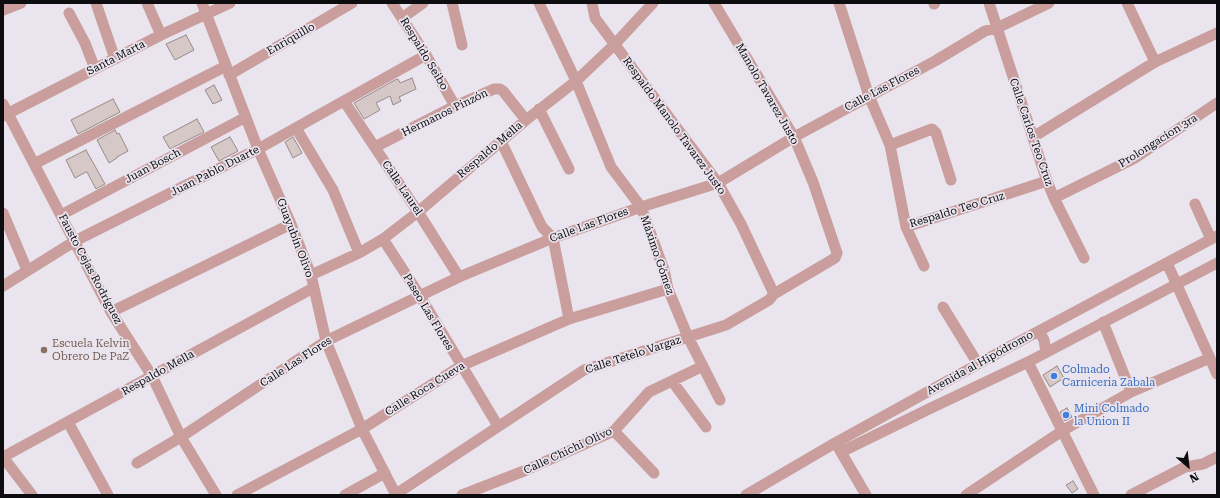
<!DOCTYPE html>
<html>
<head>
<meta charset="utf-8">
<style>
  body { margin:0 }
  #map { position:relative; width:1220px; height:498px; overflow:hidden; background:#e9e4ee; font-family:"Roboto Serif",serif }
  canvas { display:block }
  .frame { position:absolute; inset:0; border:4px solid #0d0c0f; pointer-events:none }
  .north { position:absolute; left:1168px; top:446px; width:40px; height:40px; -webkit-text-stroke:3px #e9e4ee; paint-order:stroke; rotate:152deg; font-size:11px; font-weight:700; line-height:16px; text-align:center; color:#0d0c0f }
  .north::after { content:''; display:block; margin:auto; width:14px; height:18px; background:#0d0c0f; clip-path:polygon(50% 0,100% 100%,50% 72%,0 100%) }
</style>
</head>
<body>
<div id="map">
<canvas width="1220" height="498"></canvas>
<div class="frame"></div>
<div class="north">N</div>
</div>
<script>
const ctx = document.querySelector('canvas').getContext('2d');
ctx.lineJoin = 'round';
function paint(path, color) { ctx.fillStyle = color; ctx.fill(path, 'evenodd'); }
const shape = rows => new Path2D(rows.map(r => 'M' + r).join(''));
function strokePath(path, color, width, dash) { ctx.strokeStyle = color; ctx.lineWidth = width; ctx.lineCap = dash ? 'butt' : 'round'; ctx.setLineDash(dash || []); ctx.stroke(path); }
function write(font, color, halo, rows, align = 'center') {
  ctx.font = font + ' "Roboto Serif",serif'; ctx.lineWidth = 3.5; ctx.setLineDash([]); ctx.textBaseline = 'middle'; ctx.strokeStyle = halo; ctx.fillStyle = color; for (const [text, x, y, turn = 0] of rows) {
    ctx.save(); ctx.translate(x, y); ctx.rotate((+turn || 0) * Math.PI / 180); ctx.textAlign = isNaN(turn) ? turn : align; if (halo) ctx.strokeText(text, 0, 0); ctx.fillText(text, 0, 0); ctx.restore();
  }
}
const building = shape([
  [186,35,194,50,175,60,166,44,186,35],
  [412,78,416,89,399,97,401,101,393,105,390,96,376,103,380,110,364,119,354,103,395,80,398,79,400,83,412,78],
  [214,85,222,100,213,104,205,90,214,85],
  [113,99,120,112,78,134,71,120,113,99],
  [197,119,204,132,170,149,163,137,197,119],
  [115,130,117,134,119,133,128,151,117,157,117,158,109,163,97,140,115,130],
  [230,137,238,151,219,161,211,147,230,137],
  [293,137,302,153,293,158,285,142,293,137],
  [86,150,105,184,96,189,87,172,86,172,75,178,66,160,86,150],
  [1057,366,1064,378,1050,387,1043,375,1057,366],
  [1067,408,1072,417,1065,421,1060,412,1067,408],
  [1073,481,1078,489,1072,493,1066,485,1073,481]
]);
paint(building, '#d5c8c6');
strokePath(building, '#978b89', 1);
strokePath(shape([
  [96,3,115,59],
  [147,3,161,35],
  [202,3,258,149,291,224,311,275,326,341,362,429,396,495],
  [392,3,426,55,455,106],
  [452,3,462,45],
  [539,3,576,81,611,167,641,207,664,270,668,289,688,337,720,400],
  [592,3,595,18,718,183,741,224,774,294],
  [839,3,869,96,890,145,906,227,924,266],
  [989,3,1047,181,1054,198,1084,258],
  [1127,3,1155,62],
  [934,4,935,3],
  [3,10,21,3],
  [69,13,85,43,95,69],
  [402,18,423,3],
  [229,75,352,3],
  [344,101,418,212,459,277],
  [3,104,111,312,152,376,181,437,216,495],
  [539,109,569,169],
  [3,116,161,35,230,3],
  [296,128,333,190,359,253],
  [1033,137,1155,62,1217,33],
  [501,141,542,227,553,238,569,319],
  [890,145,932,129,936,133,951,180],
  [375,147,455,106,494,89,500,89,503,91,526,120],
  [34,164,226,66],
  [1054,198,1135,158,1217,103],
  [1195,204,1211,239],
  [3,213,27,270],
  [61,215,246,117],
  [906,227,1047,181],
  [383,239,420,296,498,426],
  [1167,263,1217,374],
  [311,275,359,253,383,239,418,212,526,120,576,81,614,45,653,3],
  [3,286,75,241,258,149,426,55],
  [943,307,978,364],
  [111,312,291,224],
  [1103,322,1131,392],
  [1039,331,1044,340,1046,352],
  [1028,362,1094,495],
  [672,381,706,427],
  [68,422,108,495],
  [614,431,654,473],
  [838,447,866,495],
  [841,452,931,408,1028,362,1217,263],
  [3,457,313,288],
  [3,457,32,495],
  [137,463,181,437,326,341,459,277,553,238,641,207,718,183,794,137,935,61,985,31,997,28,1049,3],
  [396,494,584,370,726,325,769,300,774,294,835,258,837,253,813,182,794,137,714,3],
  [237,495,362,429,461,366,569,319,668,289],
  [345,495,385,473],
  [462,495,524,471,614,431,649,392,703,366],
  [746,495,835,443,1007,348,1217,236],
  [966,495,1062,431,1131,392,1210,358],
  [1131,495,1185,467,1203,464,1217,457]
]), '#c99e9c', 11);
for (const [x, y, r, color] of [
  [44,350,4,"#8d6e63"],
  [1054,376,4,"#3f7fe0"],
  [1066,415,4,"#3f7fe0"]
]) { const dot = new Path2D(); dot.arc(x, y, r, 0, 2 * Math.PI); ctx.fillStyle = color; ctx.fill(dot); strokePath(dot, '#e9e4ee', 1.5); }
write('11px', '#0d0c0f', '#e9e4ee', [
  ["Enriquillo",291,39,-30],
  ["Respaldo Seibo",424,54,59],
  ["Santa Marta",116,58,-27],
  ["Calle Las Flores",882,89,-28],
  ["Manolo Tavarez Justo",767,94,60],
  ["Hermanos Pinzón",445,113,-26],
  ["Respaldo Manolo Tavarez Justo",674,126,54],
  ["Calle Carlos Teo Cruz",1031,132,71],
  ["Prolongacion 3ra",1158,141,-32],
  ["Respaldo Mella",490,150,-40],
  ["Juan Bosch",153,166,-28],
  ["Juan Pablo Duarte",215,171,-27],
  ["Calle Laurel",402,188,56],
  ["Respaldo Teo Cruz",957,210,-17],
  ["Calle Las Flores",589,225,-20],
  ["Guayubín Olivo",295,238,69],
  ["Máximo Gómez",657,255,71],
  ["Fausto Cejas Rodríguez",90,269,62],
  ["Paseo Las Flores",428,312,59],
  ["Calle Tetelo Vargaz",633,355,-18],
  ["Calle Las Flores",296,362,-33],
  ["Avenida al Hipódromo",980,363,-29],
  ["Respaldo Mella",158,373,-29],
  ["Calle Roca Cueva",425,389,-32],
  ["Calle Chichi Olivo",568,451,-25]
]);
write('11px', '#785e54', '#e9e4ee', [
  ["Escuela Kelvin",52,344],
  ["Obrero De PaZ",52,357]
], 'left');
write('11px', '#366cbe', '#e9e4ee', [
  ["Colmado",1062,370],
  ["Carniceria Zabala",1062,383],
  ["Mini Colmado",1074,409],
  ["la Union II",1074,422]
], 'left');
</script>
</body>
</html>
